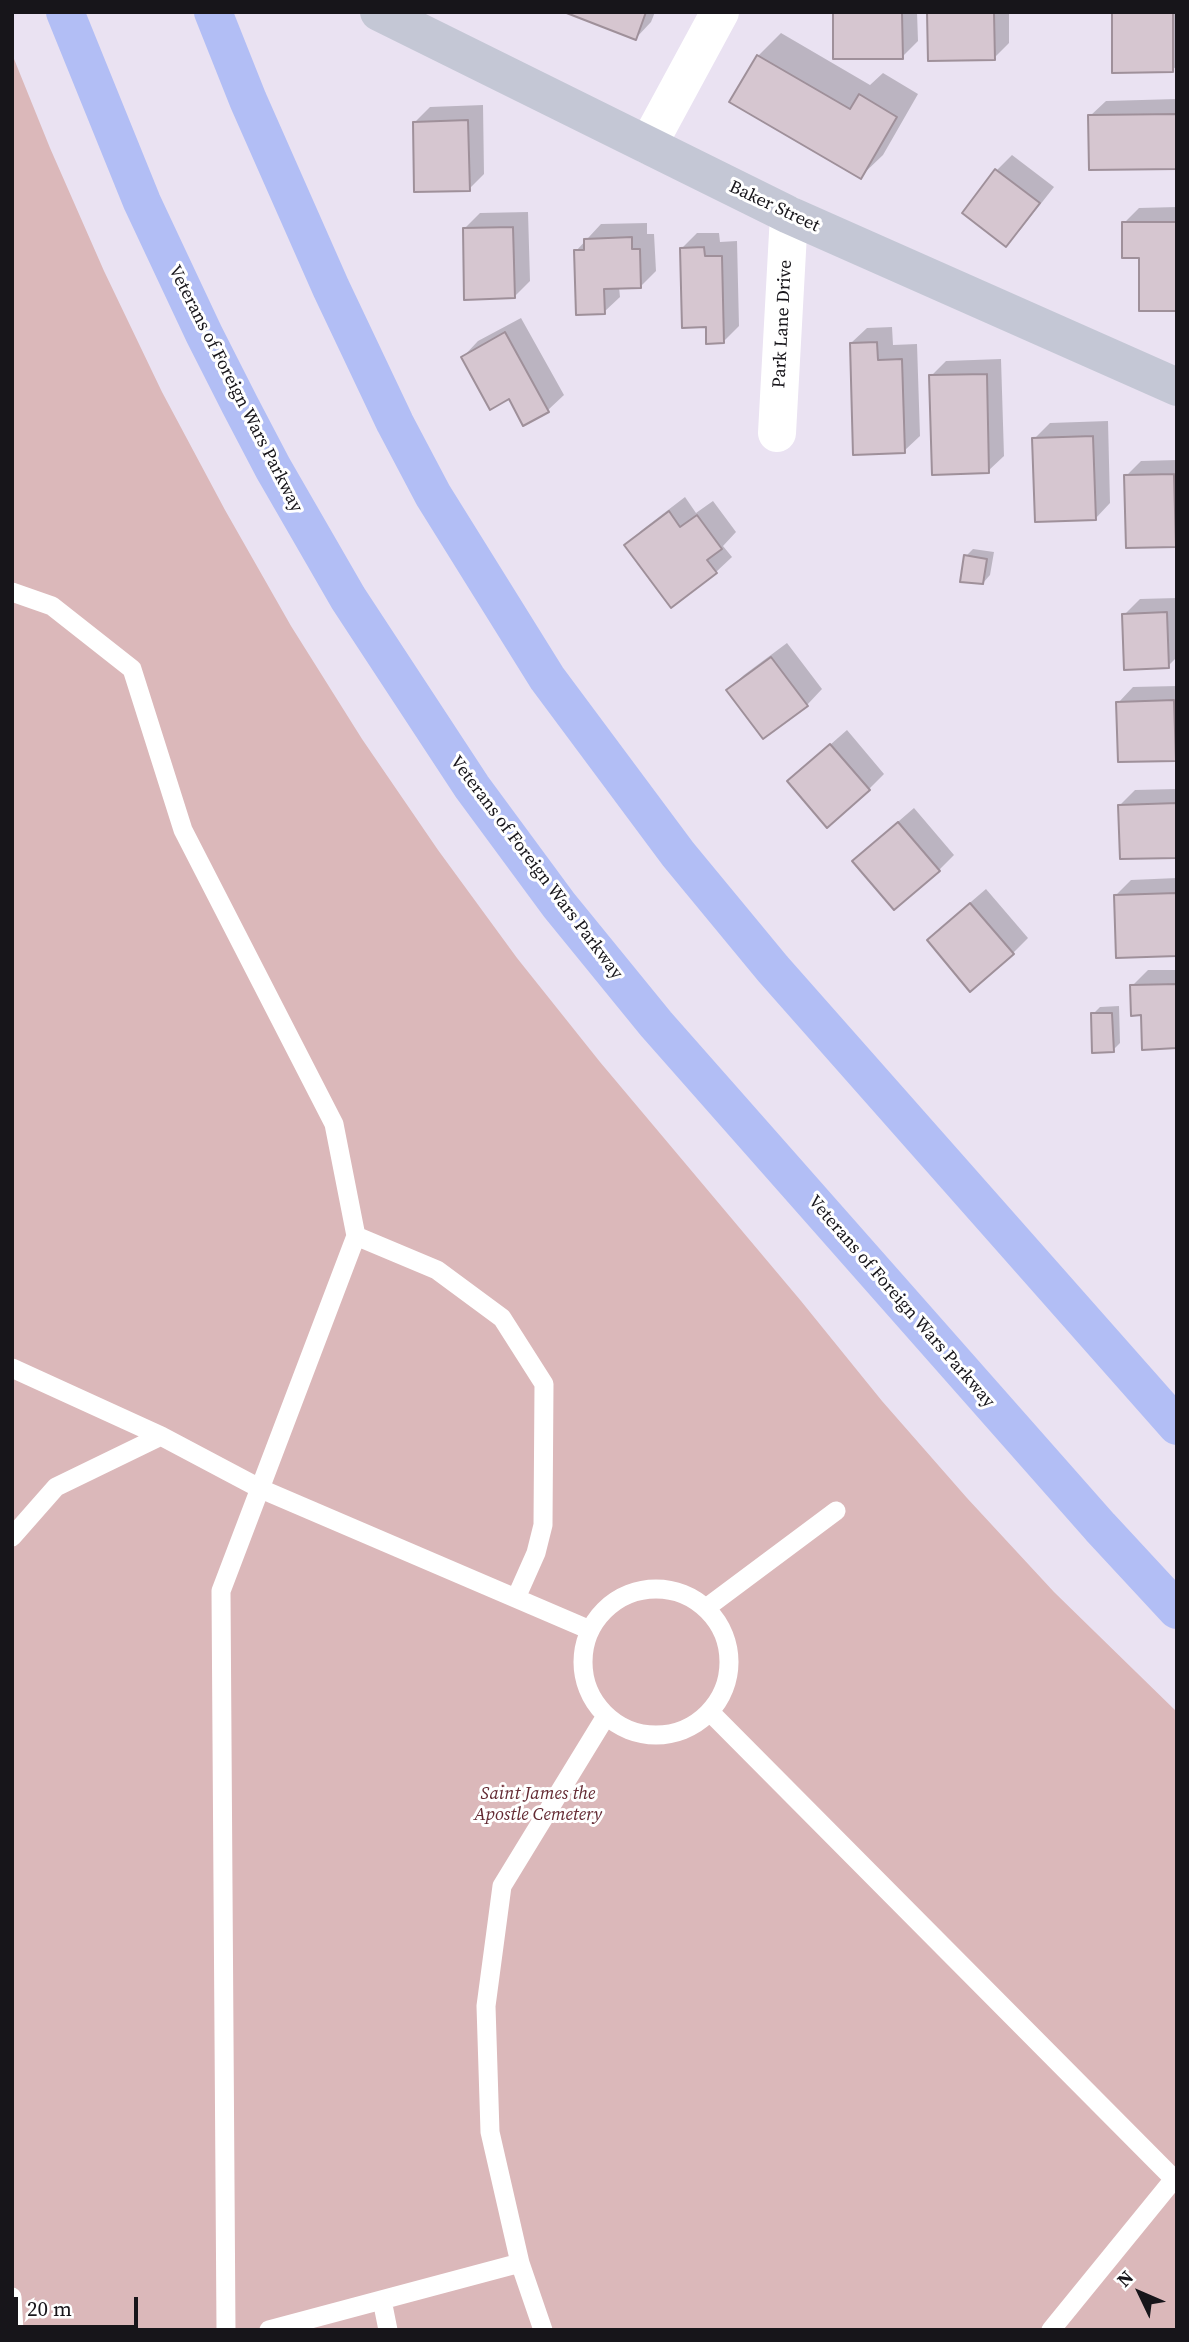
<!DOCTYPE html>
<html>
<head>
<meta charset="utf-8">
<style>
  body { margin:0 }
  #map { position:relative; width:1189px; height:2342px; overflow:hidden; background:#eae2f2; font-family:"Source Serif 4",serif }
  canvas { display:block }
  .frame { position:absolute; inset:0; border:14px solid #17151a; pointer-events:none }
  .north { position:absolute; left:1105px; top:2258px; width:70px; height:70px; -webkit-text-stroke:5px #fff; paint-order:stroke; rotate:314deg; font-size:19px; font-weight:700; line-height:28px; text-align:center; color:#17151a }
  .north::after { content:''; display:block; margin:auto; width:24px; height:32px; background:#17151a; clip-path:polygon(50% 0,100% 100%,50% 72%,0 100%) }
  .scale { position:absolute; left:14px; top:2297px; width:124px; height:32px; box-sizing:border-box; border:4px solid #17151a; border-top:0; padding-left:9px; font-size:21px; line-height:24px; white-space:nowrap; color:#17151a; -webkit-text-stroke:5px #fff; paint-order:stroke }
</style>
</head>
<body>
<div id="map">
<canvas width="1189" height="2342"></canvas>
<div class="frame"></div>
<div class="north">N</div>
<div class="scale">20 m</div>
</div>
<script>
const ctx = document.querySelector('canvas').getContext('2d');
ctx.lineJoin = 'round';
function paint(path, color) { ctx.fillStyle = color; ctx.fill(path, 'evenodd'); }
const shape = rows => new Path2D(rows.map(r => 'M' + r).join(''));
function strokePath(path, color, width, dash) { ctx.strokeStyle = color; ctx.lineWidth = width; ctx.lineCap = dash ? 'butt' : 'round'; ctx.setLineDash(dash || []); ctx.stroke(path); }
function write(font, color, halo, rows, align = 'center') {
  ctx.font = font + ' "Source Serif 4",serif'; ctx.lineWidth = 6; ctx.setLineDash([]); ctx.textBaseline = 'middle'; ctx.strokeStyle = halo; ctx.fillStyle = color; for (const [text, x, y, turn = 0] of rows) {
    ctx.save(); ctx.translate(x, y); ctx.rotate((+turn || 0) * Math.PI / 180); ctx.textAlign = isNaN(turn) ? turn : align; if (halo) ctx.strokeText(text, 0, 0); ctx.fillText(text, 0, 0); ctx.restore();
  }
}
paint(shape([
  [12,54,50,148,104,271,162,392,225,510,291,626,362,739,438,850,517,958,600,1062,801,1301,882,1401,967,1498,1054,1592,1177,1712,1177,2330,12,2330]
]), '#dbb8ba');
paint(shape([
  [569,12,655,12,651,22,636,38],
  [834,12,917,12,918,41,902,57],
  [929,12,1009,12,1009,43,994,58],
  [1114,12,1177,12,1177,66,1172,70],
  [781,33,870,85,883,73,918,94,883,155,860,177,758,56],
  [1177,99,1177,167,1090,116,1106,101],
  [483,105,484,174,469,189,414,123,430,107],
  [1012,155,1054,187,1021,229,1006,245,997,170],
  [1177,207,1177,309,1141,256,1124,223,1139,208],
  [528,212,530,281,514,297,464,229,480,213],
  [647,223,647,234,654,234,656,271,640,287,619,287,620,297,604,312,576,251,601,224],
  [697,233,719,233,720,242,737,241,739,326,723,342,707,325,682,248],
  [521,318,564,395,548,410,524,423,510,397,463,357,478,341],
  [892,327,893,345,917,344,920,436,904,451,851,343,867,328],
  [1001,359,1004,456,988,471,931,376,946,361],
  [1108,421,1110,503,1095,519,1034,439,1050,423],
  [1177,460,1177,544,1175,545,1126,476,1141,461],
  [685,497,696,513,713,501,736,532,723,546,732,557,716,572,626,545,642,530],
  [973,549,994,552,990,575,983,583,966,556],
  [1177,598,1177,657,1168,666,1124,615,1140,599],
  [787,643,822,689,807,705,728,690,744,675],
  [1177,686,1177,758,1176,759,1118,703,1133,687],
  [847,730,884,774,869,789,789,781],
  [1177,789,1177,856,1119,806,1135,790],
  [914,808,954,855,939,870,870,846],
  [1177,878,1177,954,1116,895,1131,880],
  [986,889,1028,938,1013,953,944,925],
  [1148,970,1177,970,1177,1047,1143,1013,1132,986],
  [1119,1006,1120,1043,1113,1050,1093,1014,1100,1007]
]), '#0003');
const building = shape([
  [564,12,646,12,636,40,564,12],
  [833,12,902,12,903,59,833,59,833,12],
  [927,12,994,12,995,60,928,61,927,12],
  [1112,12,1173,12,1173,72,1112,73,1112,12],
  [757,55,850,109,859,94,897,117,861,179,729,102,757,55],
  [1177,114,1177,169,1089,170,1088,115,1177,114],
  [468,120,470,191,414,192,413,122,468,120],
  [995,169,1040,203,1006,247,962,213,995,169],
  [1122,222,1177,222,1177,311,1139,311,1139,258,1122,258,1122,222],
  [513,227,515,298,464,300,463,228,513,227],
  [632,237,632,249,640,249,641,288,604,289,605,314,576,315,574,250,584,250,584,239,632,237],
  [704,247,705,256,722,256,724,343,706,344,706,327,682,328,680,248,704,247],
  [505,332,549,412,523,426,509,399,490,410,461,357,505,332],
  [877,342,878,360,902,359,905,453,853,455,850,343,877,342],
  [987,374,989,473,932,475,929,375,987,374],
  [1093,436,1096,520,1035,522,1032,438,1093,436],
  [1174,474,1176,547,1126,548,1124,475,1174,474],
  [669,511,680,527,697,515,722,549,707,560,717,573,671,608,624,545,669,511],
  [964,555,987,559,983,584,960,582,964,555],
  [1167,612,1169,668,1124,670,1122,614,1167,612],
  [771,657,808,706,763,739,726,690,771,657],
  [1174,700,1176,761,1118,762,1116,702,1174,700],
  [830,744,870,790,827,828,787,781,830,744],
  [1177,803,1177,858,1120,859,1118,805,1177,803],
  [898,822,940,871,894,910,852,861,898,822],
  [1176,893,1177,956,1116,958,1114,895,1176,893],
  [970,903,1014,954,970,992,927,940,970,903],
  [1177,984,1177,1048,1142,1050,1141,1015,1131,1016,1130,985,1177,984],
  [1091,1013,1112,1013,1114,1052,1092,1053,1091,1013]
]);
paint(building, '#d6c6d0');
strokePath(building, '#9f909a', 2);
strokePath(shape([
  [12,592,52,606,132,669,183,830,334,1124,356,1236,221,1591,226,2330],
  [356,1236,437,1270,502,1318,544,1384,543,1525,536,1553,516,1598],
  [12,1368,161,1436,261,1489,590,1630],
  [12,1537,56,1487,161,1436],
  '583 1662a73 73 0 1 1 146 0a73 73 0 1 1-146 0Z',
  [706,1608,836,1511],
  [710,1712,1174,2179,1051,2330],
  [12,2297,14,2330],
  [382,2300,388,2330],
  [269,2330,520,2263],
  [543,2330,520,2263,490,2132,486,2006,502,1886,606,1716]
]), '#fff', 19);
strokePath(shape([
  [648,145,720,12],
  [777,433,789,215]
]), '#fff', 38);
strokePath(shape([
  [379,12,789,215,1177,387]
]), '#c4c7d5', 38);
strokePath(shape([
  [65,12,142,202,204,334,240,405,273,468,348,598,472,787,559,905,656,1024,1100,1527,1177,1610],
  [213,12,248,100,331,288,395,423,433,495,547,678,678,854,773,969,1177,1426]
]), '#b2bef5', 38);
write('18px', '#17151a', '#fff', [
  ["Baker Street",774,207,25],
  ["Park Lane Drive",783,324,-87],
  ["Veterans of Foreign Wars Parkway",235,389,63],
  ["Veterans of Foreign Wars Parkway",536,868,53],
  ["Veterans of Foreign Wars Parkway",901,1302,49]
]);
write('italic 18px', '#632932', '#fff', [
  ["Saint James the",538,1794],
  ["Apostle Cemetery",538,1815]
]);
</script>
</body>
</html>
